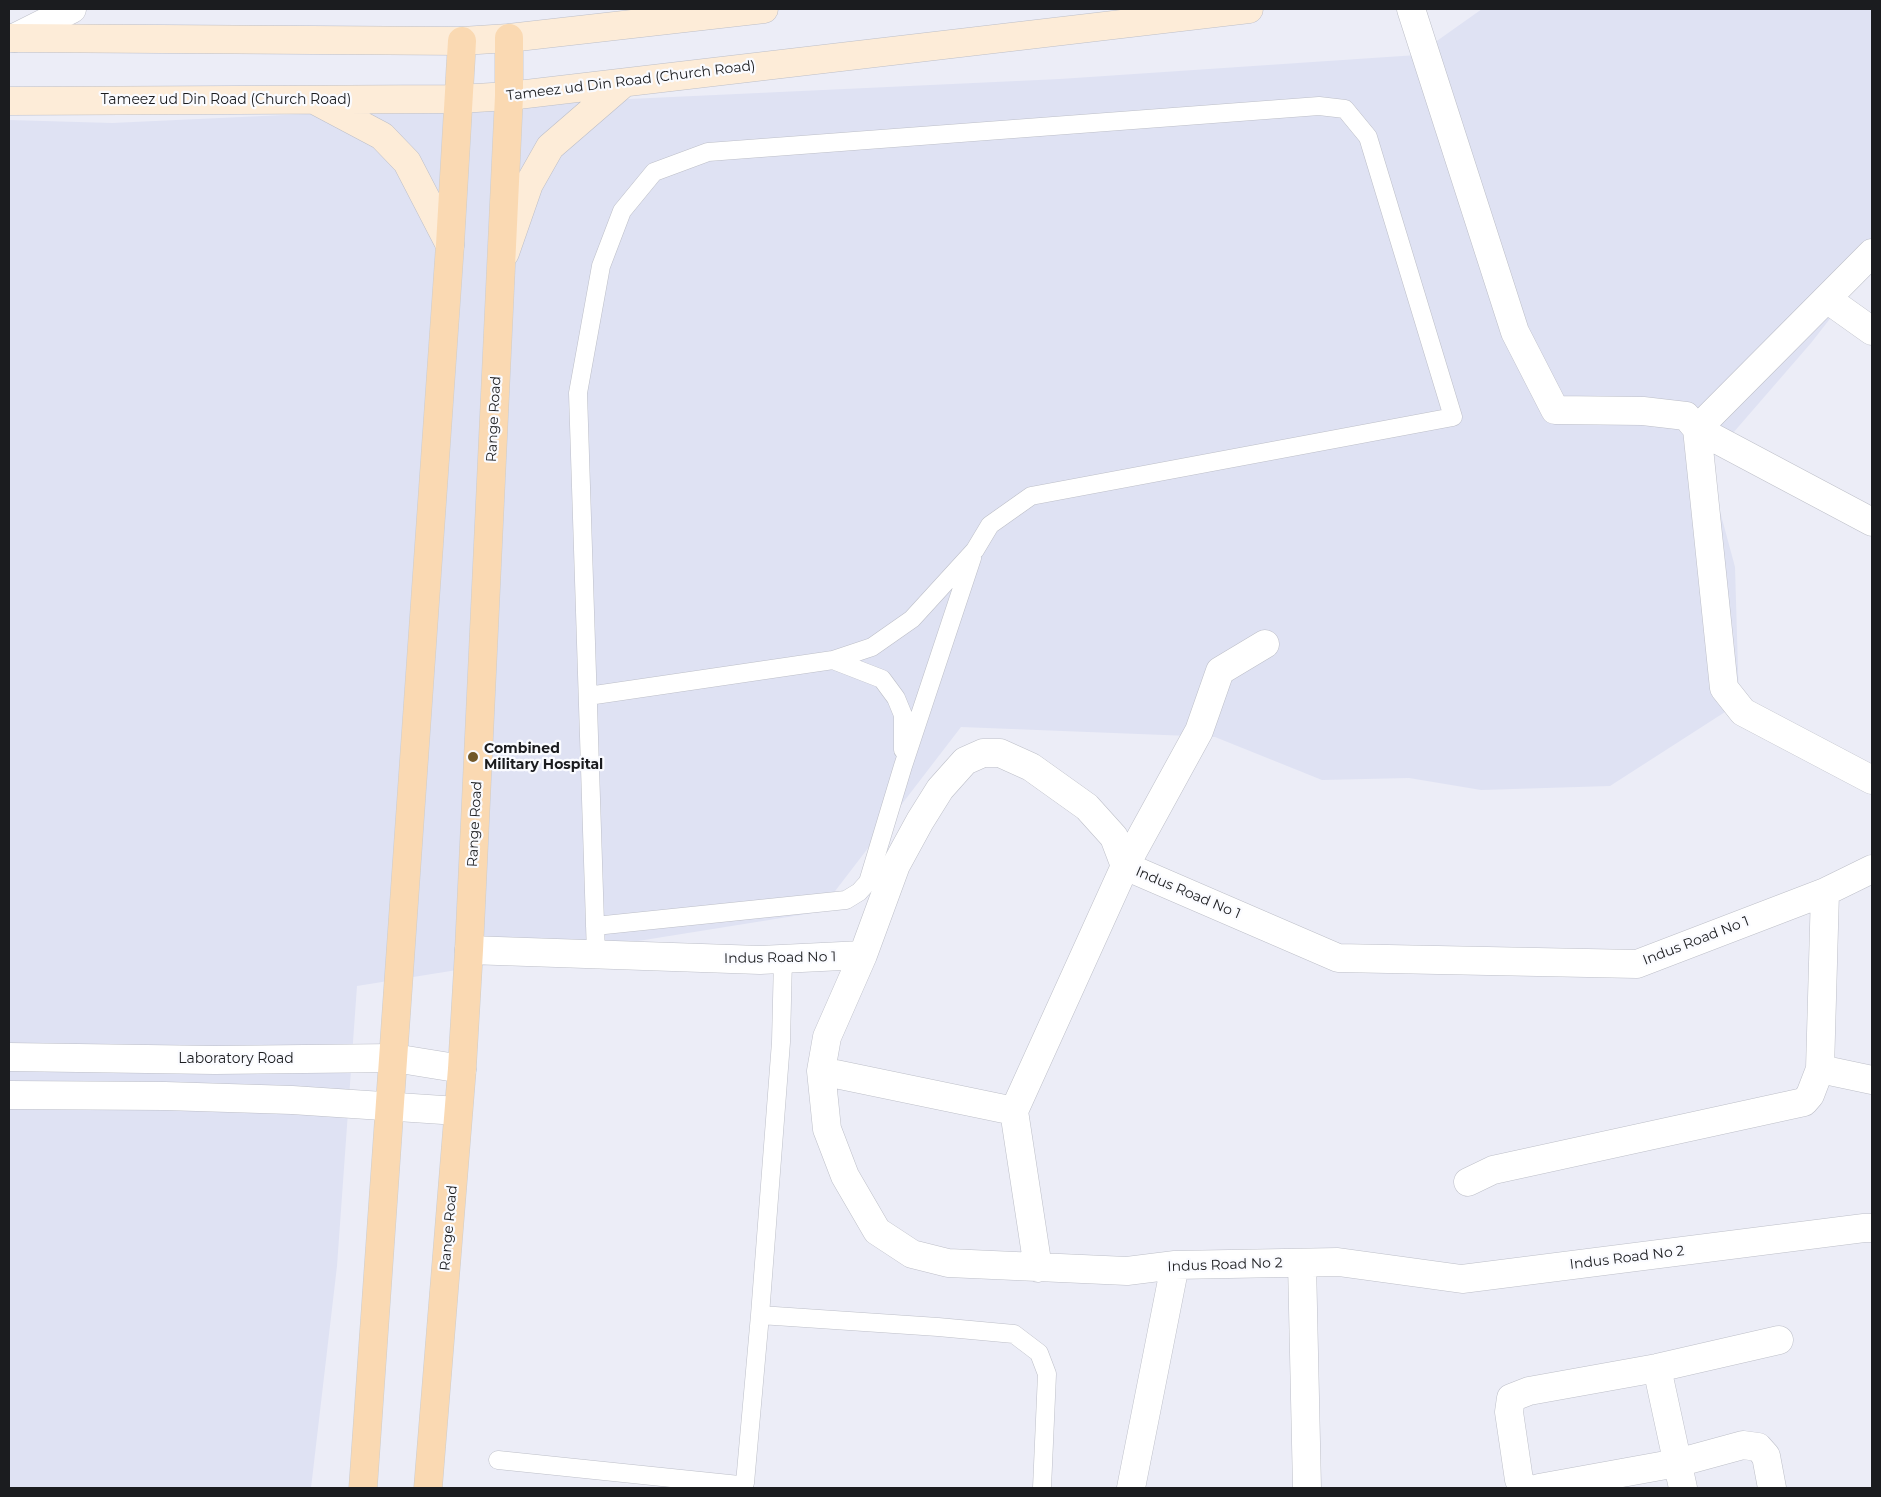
<!DOCTYPE html>
<html>
<head>
<meta charset="utf-8">
<style>
  body { margin:0 }
  #map { position:relative; width:1881px; height:1497px; overflow:hidden; background:#ecedf7; font-family:Montserrat,sans-serif }
  canvas { display:block }
  .frame { position:absolute; inset:0; border:10px solid #1b1c1f; pointer-events:none }
</style>
</head>
<body>
<div id="map">
<canvas width="1881" height="1497"></canvas>
<div class="frame"></div>
</div>
<script>
const ctx = document.querySelector('canvas').getContext('2d');
ctx.lineJoin = 'round';
function paint(path, color) { ctx.fillStyle = color; ctx.fill(path, 'evenodd'); }
const shape = rows => new Path2D(rows.map(r => 'M' + r).join(''));
function strokePath(path, color, width, dash) { ctx.strokeStyle = color; ctx.lineWidth = width; ctx.lineCap = dash ? 'butt' : 'round'; ctx.setLineDash(dash || []); ctx.stroke(path); }
function write(font, color, halo, rows, align = 'center') {
  ctx.font = font + ' Montserrat,sans-serif'; ctx.lineWidth = 4.5; ctx.setLineDash([]); ctx.textBaseline = 'middle'; ctx.strokeStyle = halo; ctx.fillStyle = color; for (const [text, x, y, turn = 0] of rows) {
    ctx.save(); ctx.translate(x, y); ctx.rotate((+turn || 0) * Math.PI / 180); ctx.textAlign = isNaN(turn) ? turn : align; if (halo) ctx.strokeText(text, 0, 0); ctx.fillText(text, 0, 0); ctx.restore();
  }
}
paint(shape([
  [1482,9,1872,9,1872,265,1811,343,1707,463,1735,567,1739,703,1610,786,1481,790,1409,778,1322,780,1215,737,961,727,819,912,357,986,337,1266,311,1488,9,1488,9,120,112,123,1060,79,1417,55]
]), '#dfe2f3');
const lane = shape([
  [833,660,882,679,896,698,903,715,903,750],
  [588,696,833,660,872,647,912,619,975,550,990,525,1031,496,1453,417,1368,137,1345,109,1319,106,708,152,654,172,622,211,601,266,578,393,596,955],
  [595,926,846,900,859,892,868,882,903,766,972,558],
  [783,959,781,1042,760,1315,938,1327,1014,1334,1039,1353,1047,1374,1042,1488],
  [498,1460,739,1485,745,1483,760,1315]
]);
const street = shape([
  [1411,9,1515,332,1555,410,1643,411,1686,416,1697,429,1872,522],
  [14,38,72,9],
  [1872,253,1697,429,1724,688,1743,712,1872,780],
  [1827,299,1872,331],
  [1825,892,1820,1069,1872,1080],
  [469,950,760,960,863,955,896,865,920,821,940,789,965,761,983,753,1000,753,1031,767,1087,807,1114,837,1125,866,1338,958,1637,964,1825,892,1872,869],
  [863,955,827,1037,821,1071,827,1129,845,1176,877,1231,912,1254,948,1263,1127,1271,1175,1265,1338,1262,1462,1279,1864,1228,1872,1228],
  [9,1057,215,1060,394,1058,462,1069],
  [821,1071,1014,1111],
  [9,1095,165,1096,292,1100,458,1111],
  [1468,1182,1493,1170,1804,1102,1810,1095,1820,1069],
  [1302,1263,1307,1488],
  [1038,1268,1014,1111,1125,866,1199,731,1220,671,1265,644],
  [1657,1368,1683,1488],
  [1131,1488,1175,1265],
  [1525,1488,1519,1480,1509,1412,1511,1398,1529,1391,1657,1368,1779,1340],
  [1539,1488,1677,1463,1743,1445,1758,1447,1766,1456,1772,1488]
]);
const secondary = shape([
  [9,38,462,41,509,38,764,9],
  [9,101,459,99,509,96,1249,9],
  [316,101,382,136,407,162,450,245],
  [505,253,529,184,550,147,624,83]
]);
const primary = shape([
  [363,1488,450,245,462,41],
  [428,1488,462,1069,469,950,509,96,509,38]
]);
strokePath(lane, '#bdbfc8', 19);
strokePath(street, '#bdbfc8', 29);
strokePath(secondary, '#bdbfc8', 29);
strokePath(primary, '#cdcdce', 29);
strokePath(lane, '#fff', 18);
strokePath(street, '#fff', 28);
strokePath(secondary, '#fdecd8', 28);
strokePath(primary, '#fad9b2', 28);
for (const [x, y, r, color] of [
  [473,757,6,"#715829"]
]) { const dot = new Path2D(); dot.arc(x, y, r, 0, 2 * Math.PI); ctx.fillStyle = color; ctx.fill(dot); strokePath(dot, '#fafbff', 2); }
write('14px', '#1b1c1f', '#fafbff', [
  ["Tameez ud Din Road (Church Road)",631,81,-7],
  ["Tameez ud Din Road (Church Road)",226,100],
  ["Range Road",494,419,-87],
  ["Range Road",475,824,-87],
  ["Indus Road No 1",1188,893,23],
  ["Indus Road No 1",1696,941,-21],
  ["Indus Road No 1",780,958,-1],
  ["Laboratory Road",236,1059],
  ["Range Road",449,1228,-85],
  ["Indus Road No 2",1627,1258,-7],
  ["Indus Road No 2",1225,1265,-2]
]);
write('bold 14px', '#1b1c1f', '#fafbff', [
  ["Combined",484,749],
  ["Military Hospital",484,765]
], 'left');
</script>
</body>
</html>
